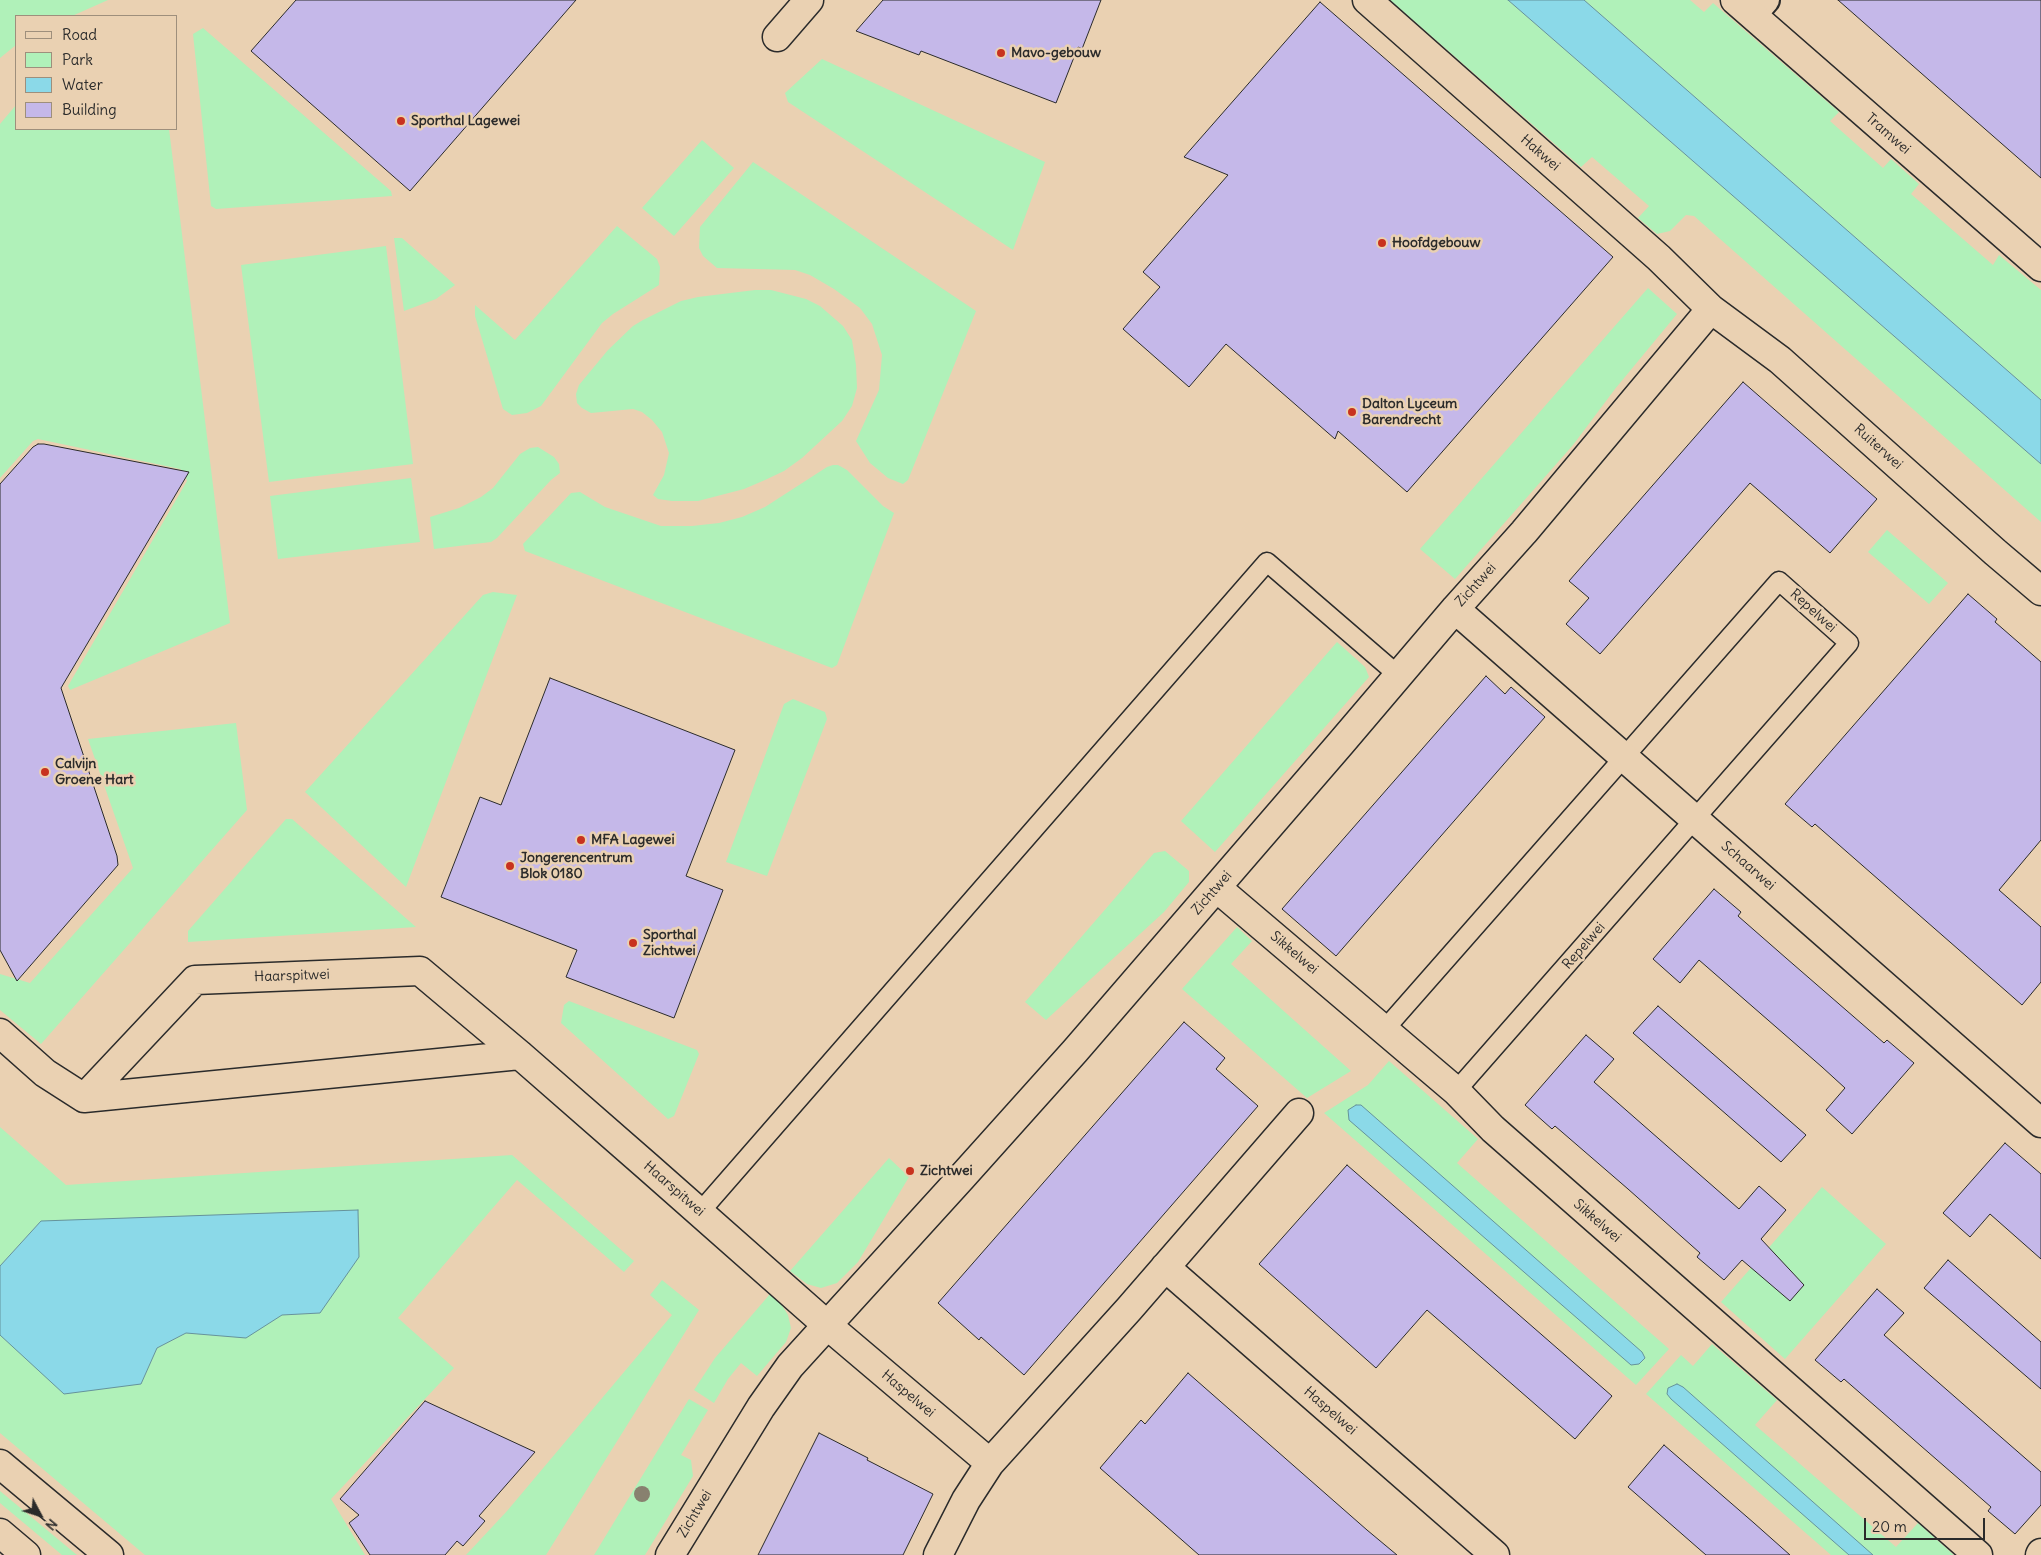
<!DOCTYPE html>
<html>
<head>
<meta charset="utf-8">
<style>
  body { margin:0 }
  #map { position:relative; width:2041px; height:1555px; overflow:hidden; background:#ead1b2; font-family:Delius,sans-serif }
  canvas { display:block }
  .legend { position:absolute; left:15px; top:15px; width:162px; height:115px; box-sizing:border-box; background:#ead1b2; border:1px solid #9e8f7c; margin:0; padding:6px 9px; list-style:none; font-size:15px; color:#2b2b2b }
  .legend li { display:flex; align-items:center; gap:10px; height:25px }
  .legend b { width:25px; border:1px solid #9e8f7c }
  .north { position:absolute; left:15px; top:1490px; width:50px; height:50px; -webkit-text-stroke:4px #ead1b2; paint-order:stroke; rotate:130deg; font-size:14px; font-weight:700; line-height:20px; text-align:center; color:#2b2b2b }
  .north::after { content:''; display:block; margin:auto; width:18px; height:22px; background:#2b2b2b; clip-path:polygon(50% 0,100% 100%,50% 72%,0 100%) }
  .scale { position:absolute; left:1864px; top:1518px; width:121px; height:22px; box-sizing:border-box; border:2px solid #2b2b2b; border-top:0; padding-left:6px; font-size:15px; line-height:18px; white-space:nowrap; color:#2b2b2b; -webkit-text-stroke:4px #ead1b2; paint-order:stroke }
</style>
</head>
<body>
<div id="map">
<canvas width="2041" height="1555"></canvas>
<ul class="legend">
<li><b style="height:6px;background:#ead1b2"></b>Road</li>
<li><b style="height:14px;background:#b0f1b9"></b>Park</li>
<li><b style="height:14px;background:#8bd9e8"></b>Water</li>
<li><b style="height:14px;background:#c5b8e9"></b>Building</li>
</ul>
<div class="north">N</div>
<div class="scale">20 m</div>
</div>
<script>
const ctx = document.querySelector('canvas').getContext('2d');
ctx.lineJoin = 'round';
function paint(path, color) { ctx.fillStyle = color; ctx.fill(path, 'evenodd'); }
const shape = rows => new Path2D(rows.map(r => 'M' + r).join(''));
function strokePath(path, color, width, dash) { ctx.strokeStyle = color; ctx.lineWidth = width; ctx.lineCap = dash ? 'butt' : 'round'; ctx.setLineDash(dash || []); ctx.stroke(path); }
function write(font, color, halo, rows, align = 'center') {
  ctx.font = font + ' Delius,sans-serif'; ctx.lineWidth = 5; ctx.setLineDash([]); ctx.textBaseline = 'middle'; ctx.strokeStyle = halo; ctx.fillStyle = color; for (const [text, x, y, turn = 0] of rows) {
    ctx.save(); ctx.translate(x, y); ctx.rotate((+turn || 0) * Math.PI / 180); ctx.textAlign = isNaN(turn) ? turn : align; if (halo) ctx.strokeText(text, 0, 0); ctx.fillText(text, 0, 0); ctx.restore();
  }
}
paint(shape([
  [0,0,108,0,72,16,16,16,16,45,0,58],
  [1390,0,1508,0,2041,464,2041,522,1694,216,1686,215,1670,231,1657,234,1638,218,1649,206,1592,157,1581,167],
  [1584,0,1690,0,1704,12,1713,3,1839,112,1830,121,1883,168,1891,159,1919,184,1911,194,1993,265,1999,255,2041,290,2041,400],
  [203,28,391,191,392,196,216,209,211,206,193,34],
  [822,59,1045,162,1013,250,788,102,785,93],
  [16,105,16,129,169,129,230,623,70,690,68,686,187,481,185,474,180,469,38,439,33,441,0,478,0,124],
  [702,140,734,168,674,236,642,208],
  [753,162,976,311,908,480,903,484,888,478,870,463,856,441,879,390,882,355,872,324,860,308,834,289,810,275,795,270,717,268,703,256,699,248,700,227],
  [617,226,657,259,660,267,659,285,613,314,602,323,541,406,527,413,512,415,503,409,475,316,475,305,515,340],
  [394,238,402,238,455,285,436,299,404,311],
  [386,246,413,464,269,482,241,265],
  [1648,288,1677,314,1615,389,1573,445,1455,579,1420,549],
  [755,290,771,290,806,299,820,306,843,326,852,340,856,365,857,388,852,406,842,421,802,458,784,471,765,480,744,489,698,501,672,501,658,499,653,495,664,475,669,453,662,432,652,420,642,412,633,409,591,413,582,408,577,403,576,394,579,385,608,350,633,326,643,320,681,301,698,297],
  [538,447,554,457,559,464,560,473,551,480,497,538,491,542,434,549,430,517,459,508,481,497,493,488,520,454,530,448],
  [833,465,838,465,847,470,883,506,894,513,837,665,832,668,525,551,523,544,571,493,580,492,605,507,661,526,692,526,719,523,742,517,765,507,827,467],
  [411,478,420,542,278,559,270,496],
  [1887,530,1948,583,1929,604,1868,552],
  [493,592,517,595,406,887,305,792,483,595],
  [1337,642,1365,667,1369,677,1215,852,1181,821],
  [793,699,825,712,827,719,767,876,726,862,784,704],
  [236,723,247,810,41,1044,0,1010,0,974,30,983,133,868,88,739],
  [286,819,292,819,416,927,188,942,188,931],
  [1165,851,1189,871,1189,882,1164,912,1046,1020,1025,1002,1154,853],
  [1237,927,1252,941,1231,964,1351,1071,1307,1098,1182,989],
  [569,1001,697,1050,699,1054,674,1116,668,1119,561,1023,564,1005],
  [1389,1061,1478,1139,1457,1163,1669,1349,1636,1385,1324,1113,1368,1085],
  [0,1127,66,1185,512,1155,634,1261,624,1272,517,1180,398,1318,454,1368,331,1499,365,1555,145,1555,0,1433,0,1335,9,1343,141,1384,157,1348,186,1333,246,1337,282,1315,320,1313,41,1221,0,1266],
  [889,1158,909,1177,858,1262,837,1283,821,1288,807,1284,790,1271],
  [1822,1187,1886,1244,1785,1359,1721,1302],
  [662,1280,699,1310,546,1555,466,1555,507,1511,672,1315,650,1295],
  [770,1294,781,1304,788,1315,791,1328,786,1342,757,1376,741,1363,728,1379,714,1403,694,1390,715,1358],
  [1712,1344,1777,1400,1755,1425,1896,1547,1918,1523,1954,1555,1831,1555,1646,1394,1681,1355,1693,1366],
  [689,1399,708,1410,681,1455,691,1460,693,1476,645,1555,594,1555],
  [0,1491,77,1555,62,1555,0,1503]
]), '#b0f1b9');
const water = shape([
  [1508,0,1584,0,2041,400,2041,464,1508,0],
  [1356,1105,1361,1105,1642,1352,1645,1358,1639,1364,1631,1365,1349,1120,1348,1110,1356,1105],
  [358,1210,359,1257,320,1313,282,1315,246,1338,186,1333,157,1348,141,1384,64,1394,0,1335,0,1266,41,1221,358,1210],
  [1677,1384,1683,1387,1873,1555,1849,1555,1671,1399,1667,1394,1668,1388,1677,1384]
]);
paint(water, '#8bd9e8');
strokePath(water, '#65939c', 1);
const building = shape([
  [296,0,576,0,410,191,251,51,296,0],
  [883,0,1101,0,1082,49,1078,47,1056,103,921,51,919,55,856,31,883,0],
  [1838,0,2041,0,2041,178,1929,80,1838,0],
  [1320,2,1613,257,1407,492,1338,431,1335,439,1226,344,1189,387,1123,329,1160,287,1143,272,1228,175,1184,157,1320,2],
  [1743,382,1877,499,1830,553,1750,483,1600,654,1566,624,1589,598,1569,581,1743,382],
  [38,444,44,444,189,472,61,688,117,856,118,865,17,981,0,950,0,484,33,447,38,444],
  [1968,594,1997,619,1995,622,2041,662,2041,840,1999,890,2041,927,2041,982,2022,1005,1815,824,1812,827,1785,804,1968,594],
  [1486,676,1505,694,1511,687,1545,717,1336,956,1282,909,1486,676],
  [550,678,735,750,686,876,723,890,674,1018,566,977,577,950,441,897,480,797,501,805,550,678],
  [1714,889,1741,912,1738,916,1786,958,1884,1043,1887,1040,1914,1063,1852,1134,1826,1110,1845,1088,1822,1067,1699,960,1680,983,1653,959,1714,889],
  [1658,1006,1806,1135,1781,1162,1633,1033,1658,1006],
  [1184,1022,1225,1058,1216,1069,1258,1106,1024,1375,981,1337,979,1340,938,1303,1184,1022],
  [1586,1035,1614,1059,1594,1082,1691,1167,1739,1209,1759,1186,1786,1210,1761,1239,1804,1285,1790,1301,1742,1260,1724,1280,1697,1257,1700,1253,1628,1189,1555,1126,1552,1129,1525,1105,1586,1035],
  [2005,1143,2041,1174,2041,1259,1990,1214,1970,1237,1943,1213,2005,1143],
  [1347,1165,1612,1396,1575,1439,1427,1310,1376,1368,1259,1264,1347,1165],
  [1948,1260,2041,1342,2041,1389,1924,1288,1948,1260],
  [1877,1289,1904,1313,1884,1335,2041,1472,2041,1505,2015,1534,1988,1511,1991,1507,1967,1486,1844,1379,1841,1382,1815,1360,1877,1289],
  [1188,1373,1367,1530,1397,1555,1199,1555,1100,1468,1141,1420,1145,1424,1188,1373],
  [425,1401,535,1452,479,1516,485,1521,463,1546,457,1541,445,1555,370,1555,349,1523,359,1515,340,1499,425,1401],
  [819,1433,868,1458,867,1460,933,1494,903,1555,758,1555,819,1433],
  [1664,1445,1754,1523,1790,1555,1706,1555,1651,1507,1628,1487,1664,1445]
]);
paint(building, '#c5b8e9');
strokePath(building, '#2b2b2b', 1);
const service = shape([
  [1385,1029,1779,581,1849,643,1456,1091],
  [700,1212,1267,562,1398,675]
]);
const pedestrian = shape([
  [1753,15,1766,0]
]);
const minor = shape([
  [1367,0,1659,258,1711,309,1780,360,1995,552,2041,591],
  [1735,0,2041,267],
  [777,37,809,0],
  [1455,609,2041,1123],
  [1217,888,1456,1091,1493,1129,1978,1555],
  [0,1033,45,1073,84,1098],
  [520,1055,84,1098,195,980,420,971,520,1055,647,1166,827,1325,990,1463],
  [1165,1267,1495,1555],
  [0,1533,26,1555],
  [670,1555,761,1407,790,1366,962,1177,1075,1051,1341,743,1455,609,1524,532,1711,309],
  [938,1555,966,1500,990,1463,1129,1309,1299,1113],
  [2040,1555,2041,1553]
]);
const secondary = shape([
  [0,1464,109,1555]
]);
strokePath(service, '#2b2b2b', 21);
strokePath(pedestrian, '#2b2b2b', 30);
strokePath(minor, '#2b2b2b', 31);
strokePath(secondary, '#2b2b2b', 31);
strokePath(service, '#ead1b2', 18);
strokePath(pedestrian, '#ead1b2', 26);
strokePath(minor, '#ead1b2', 28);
strokePath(secondary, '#ead1b2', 28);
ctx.fillStyle = '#88816f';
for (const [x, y] of [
  [642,1494]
]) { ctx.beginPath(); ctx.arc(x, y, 8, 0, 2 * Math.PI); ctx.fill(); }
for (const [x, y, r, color] of [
  [1001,53,5,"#c8321e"],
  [401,121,5,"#c8321e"],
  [1382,243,5,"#c8321e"],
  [1352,412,5,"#c8321e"],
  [45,772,5,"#c8321e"],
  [581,840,5,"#c8321e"],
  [510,866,5,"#c8321e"],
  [633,943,5,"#c8321e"],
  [910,1171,5,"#c8321e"]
]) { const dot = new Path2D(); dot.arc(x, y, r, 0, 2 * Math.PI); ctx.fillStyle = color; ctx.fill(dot); strokePath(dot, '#ead1b2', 2); }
write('bold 14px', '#2b2b2b', '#ead1b2', [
  ["Mavo-gebouw",1011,53],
  ["Sporthal Lagewei",411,121],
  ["Hoofdgebouw",1392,243],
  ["Dalton Lyceum",1362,404],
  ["Barendrecht",1362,420],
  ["Calvijn",55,764],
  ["Groene Hart",55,780],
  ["MFA Lagewei",591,840],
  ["Jongerencentrum",520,858],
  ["Blok 0180",520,874],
  ["Sporthal",643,935],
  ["Zichtwei",643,951],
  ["Zichtwei",920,1171]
], 'left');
write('14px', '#2b2b2b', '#ead1b2', [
  ["Tramwei",1888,134,41],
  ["Hakwei",1540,153,41],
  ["Ruiterwei",1878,447,42],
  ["Zichtwei",1476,585,-48],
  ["Repelwei",1813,611,42],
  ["Schaarwei",1748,866,41],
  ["Zichtwei",1212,893,-49],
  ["Repelwei",1584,946,-49],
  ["Sikkelwei",1294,953,40],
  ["Haarspitwei",292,976,-2],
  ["Haarspitwei",674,1189,41],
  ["Sikkelwei",1597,1221,41],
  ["Haspelwei",908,1394,40],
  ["Haspelwei",1330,1411,41],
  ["Zichtwei",695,1514,-59]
]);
</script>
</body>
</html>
